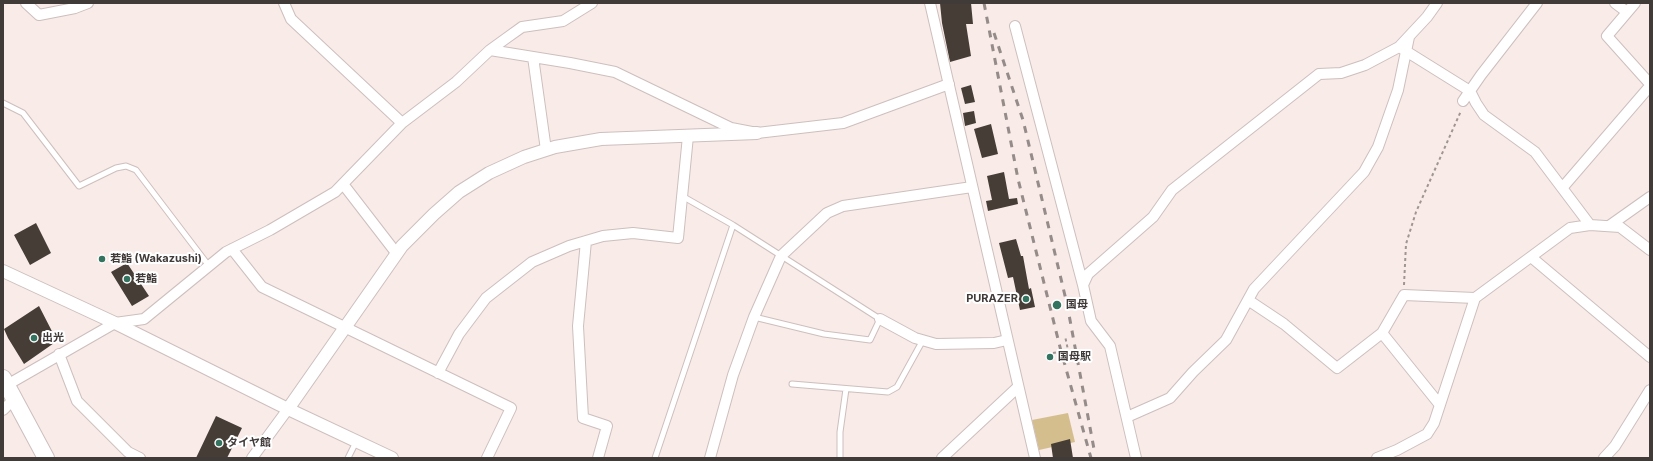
<!DOCTYPE html>
<html>
<head>
<meta charset="utf-8">
<style>
  body { margin:0 }
  #map { position:relative; width:1653px; height:461px; overflow:hidden; background:#f9ebe8; font-family:Inter,sans-serif }
  canvas { display:block }
  .frame { position:absolute; inset:0; border:4px solid #403a39; pointer-events:none }
</style>
</head>
<body>
<div id="map">
<canvas width="1653" height="461"></canvas>
<div class="frame"></div>
</div>
<script>
const ctx = document.querySelector('canvas').getContext('2d');
ctx.lineJoin = 'round';
function paint(path, color) { ctx.fillStyle = color; ctx.fill(path, 'evenodd'); }
const shape = rows => new Path2D(rows.map(r => 'M' + r).join(''));
function strokePath(path, color, width, dash) { ctx.strokeStyle = color; ctx.lineWidth = width; ctx.lineCap = dash ? 'butt' : 'round'; ctx.setLineDash(dash || []); ctx.stroke(path); }
function write(font, color, halo, rows, align = 'center') {
  ctx.font = font + ' Inter,"Noto Sans JP",sans-serif'; ctx.lineWidth = 4; ctx.setLineDash([]); ctx.textBaseline = 'middle'; ctx.strokeStyle = halo; ctx.fillStyle = color; for (const [text, x, y, turn = 0] of rows) {
    ctx.save(); ctx.translate(x, y); ctx.rotate((+turn || 0) * Math.PI / 180); ctx.textAlign = isNaN(turn) ? turn : align; if (halo) ctx.strokeText(text, 0, 0); ctx.fillText(text, 0, 0); ctx.restore();
  }
}
paint(shape([
  [1068,413,1075,442,1039,450,1032,420]
]), '#d5be8d');
paint(shape([
  [940,3,971,3,973,24,966,24,971,56,950,62,942,23],
  [971,85,975,102,965,104,961,88],
  [974,111,976,123,965,126,963,113],
  [991,124,998,154,982,158,974,129],
  [1004,172,1009,199,1017,198,1018,204,988,211,986,201,992,200,987,176],
  [36,223,51,253,30,265,14,235],
  [1016,239,1021,256,1023,256,1029,289,1031,288,1035,307,1020,310,1013,277,1008,278,999,243],
  [127,263,149,296,132,306,111,272],
  [39,306,57,341,24,364,8,338,4,329],
  [216,416,242,428,227,458,196,458],
  [1070,439,1073,458,1053,458,1051,444]
]), '#463d37');
const service = shape([
  [3,103,23,113,79,186,116,168,126,166,136,170,209,266],
  [682,196,733,225,880,319,870,340,824,334,754,317],
  [792,384,888,392,897,387,923,340],
  [348,458,356,442],
  [655,458,733,225],
  [840,458,840,432,846,389]
]);
const minor = shape([
  [26,3,39,15,75,8,88,3],
  [284,3,291,19,402,123],
  [930,3,1035,458],
  [1615,3,1627,12],
  [1635,3,1607,36,1650,84],
  [1015,26,1083,285],
  [1401,48,1470,91,1476,103,1484,115,1535,152,1590,225],
  [490,50,570,63,615,72,731,128,757,133,843,123,949,84],
  [533,57,546,150],
  [1463,101,1481,75,1537,3],
  [343,184,397,254],
  [1563,187,1650,86],
  [1609,226,1650,197],
  [586,241,578,326,583,418,607,426,598,458],
  [232,249,262,287,511,408,487,458],
  [1531,257,1650,357],
  [1248,300,1284,324,1337,368,1382,333,1404,295,1475,298],
  [880,319,915,338,936,344,994,343,1007,340],
  [1382,333,1440,405],
  [59,354,77,401,128,452,140,458],
  [438,373,459,334,486,298,532,262,569,246,603,236,633,233,678,238,688,136],
  [7,385,115,323,144,319,226,252,270,230,335,192,402,123,456,82,490,50,508,37,522,27,563,21,592,3],
  [3,410,14,399],
  [1127,417,1170,398,1193,372,1226,340,1254,289,1364,172,1378,147,1398,90,1409,37],
  [252,458,288,409],
  [710,458,733,375,754,317,781,256,827,213,843,206,972,187],
  [942,458,1018,387],
  [1136,458,1110,346,1091,321,1083,285,1088,274,1153,217,1172,190,1319,74,1341,73,1365,65,1399,47,1427,17,1437,3],
  [1377,458,1397,450,1427,434,1434,423,1475,298,1570,228,1590,225,1620,227,1650,250],
  [1604,458,1615,446,1650,390]
]);
const tertiary = shape([
  [3,271,115,323,288,409,392,458],
  [288,409,402,246,434,214,459,192,489,173,524,157,555,147,601,139,757,133]
]);
const primary = shape([
  [3,378,46,458]
]);
strokePath(service, '#cdbfbd', 7);
strokePath(minor, '#cdbfbd', 12);
strokePath(tertiary, '#cdbfbd', 14);
strokePath(primary, '#cdbfbd', 18);
strokePath(shape([
  [1404,285,1406,244,1416,212,1461,111],
  [1053,353,1068,350,1065,336]
]), '#9f9593', 2, [3, 3]);
strokePath(service, '#fff', 5);
strokePath(minor, '#fff', 10);
strokePath(tertiary, '#fff', 12);
strokePath(primary, '#fff', 16);
strokePath(shape([
  [984,3,1018,179,1061,351,1091,458],
  [994,33,1023,120,1067,304,1094,449]
]), '#958b89', 3, [7, 7]);
for (const [x, y, r, color] of [
  [102,259,4,"#347360"],
  [127,279,4,"#347360"],
  [1026,299,4,"#347360"],
  [1057,305,5,"#347360"],
  [34,338,4,"#347360"],
  [1050,357,4,"#347360"],
  [219,443,4,"#347360"]
]) { const dot = new Path2D(); dot.arc(x, y, r, 0, 2 * Math.PI); ctx.fillStyle = color; ctx.fill(dot); strokePath(dot, '#fff', 1.5); }
write('bold 11px', '#403a39', '#fff', [
  ["若鮨 (Wakazushi)",110,259],
  ["若鮨",135,279],
  ["PURAZER",1018,299,"right"],
  ["国母",1066,305],
  ["出光",42,338],
  ["国母駅",1058,357],
  ["タイヤ館",227,443]
], 'left');
</script>
</body>
</html>
